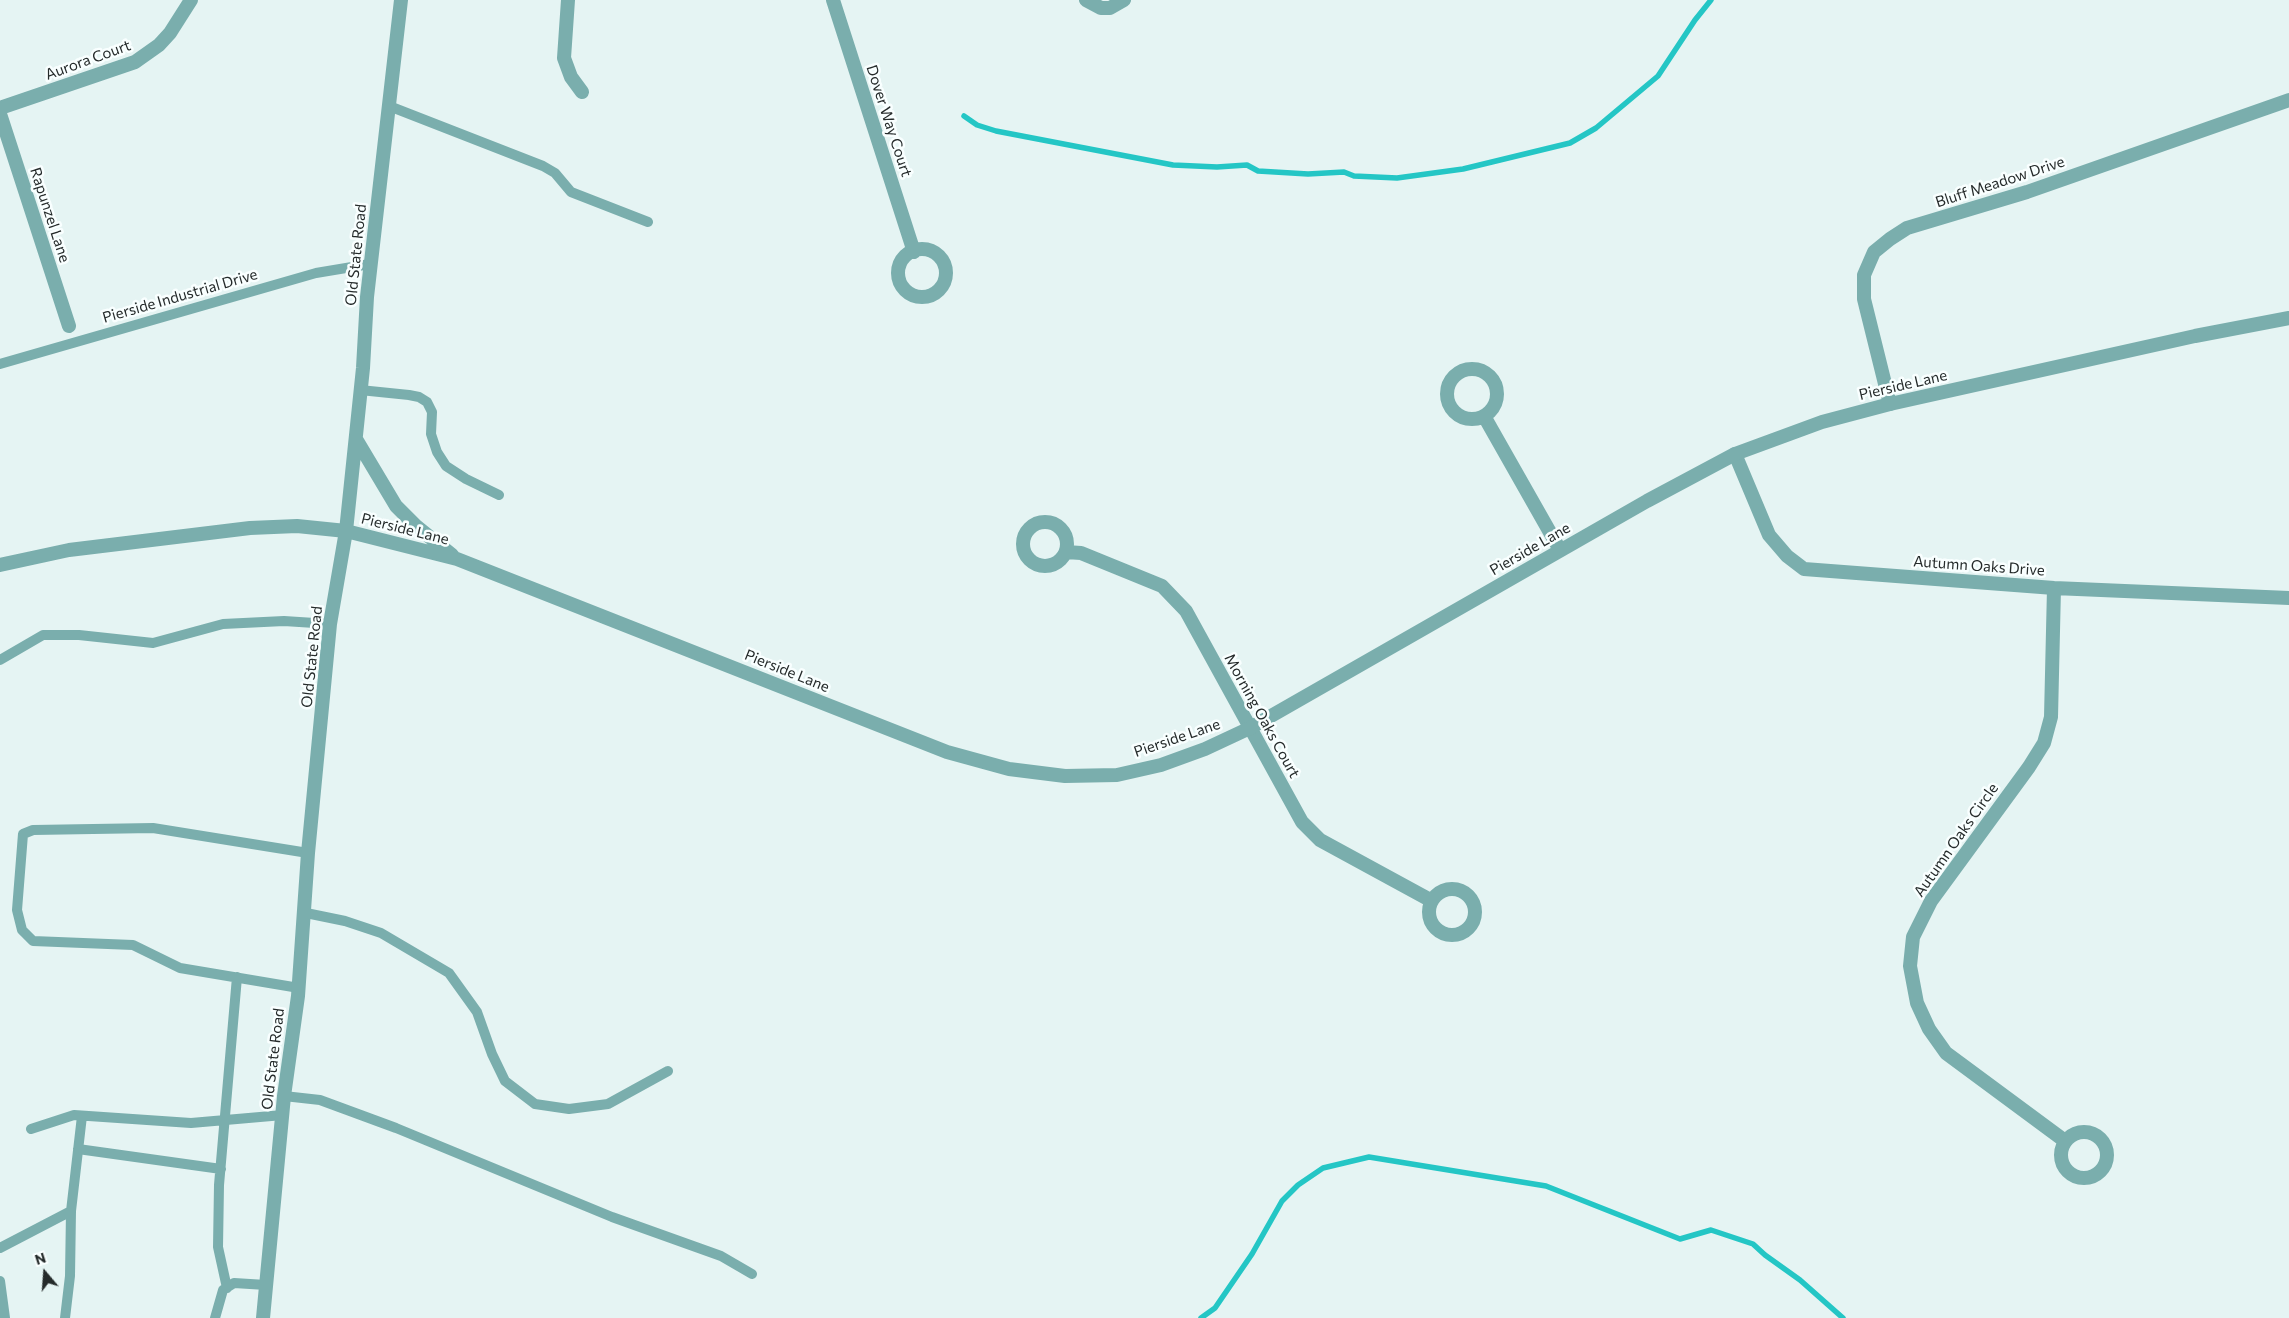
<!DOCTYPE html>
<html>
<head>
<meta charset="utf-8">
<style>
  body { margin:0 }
  #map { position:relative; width:2289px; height:1318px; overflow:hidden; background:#e5f4f3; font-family:Commissioner,sans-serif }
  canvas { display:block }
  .north { position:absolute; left:20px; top:1248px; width:50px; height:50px; -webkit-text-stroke:4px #f9ffff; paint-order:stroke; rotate:342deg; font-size:14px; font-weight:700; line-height:20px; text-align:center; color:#252b2b }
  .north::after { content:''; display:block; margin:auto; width:18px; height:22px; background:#252b2b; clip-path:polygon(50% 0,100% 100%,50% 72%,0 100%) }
</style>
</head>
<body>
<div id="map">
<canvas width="2289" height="1318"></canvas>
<div class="north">N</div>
</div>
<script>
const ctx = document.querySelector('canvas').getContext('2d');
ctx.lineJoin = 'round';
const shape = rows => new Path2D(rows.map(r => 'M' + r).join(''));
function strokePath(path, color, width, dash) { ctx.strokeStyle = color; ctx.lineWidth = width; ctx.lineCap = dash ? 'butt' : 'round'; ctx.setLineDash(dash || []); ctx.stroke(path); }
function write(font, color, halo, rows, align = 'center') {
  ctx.font = font + ' Commissioner,sans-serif'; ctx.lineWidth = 5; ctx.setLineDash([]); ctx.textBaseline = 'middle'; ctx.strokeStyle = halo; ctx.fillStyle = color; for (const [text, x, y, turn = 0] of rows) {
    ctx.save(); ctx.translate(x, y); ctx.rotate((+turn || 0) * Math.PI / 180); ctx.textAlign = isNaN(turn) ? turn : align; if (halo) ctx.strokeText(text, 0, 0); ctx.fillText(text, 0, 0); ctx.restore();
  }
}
strokePath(shape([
  [964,116,977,125,996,131,1173,165,1217,167,1247,165,1258,171,1308,174,1344,172,1354,176,1397,178,1463,169,1570,143,1596,128,1658,76,1695,20,1711,0],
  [1201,1318,1215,1308,1252,1254,1282,1201,1298,1185,1323,1168,1369,1157,1546,1186,1680,1239,1711,1230,1753,1244,1765,1255,1800,1280,1843,1318]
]), '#24c6c5', 5.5);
strokePath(shape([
  [389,106,543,166,555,173,571,192,648,222],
  [0,364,316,273,370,264],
  [360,390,409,395,419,397,427,402,432,412,431,434,437,452,446,466,466,479,499,495],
  [0,660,43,635,79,635,153,643,223,624,284,621,330,624],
  [306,913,345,921,381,933,449,973,477,1012,492,1054,505,1081,535,1104,569,1109,608,1104,668,1071],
  [299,988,180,968,133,945,33,941,22,930,17,910,23,834,33,830,153,828,308,853],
  [284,1096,320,1100,396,1128,612,1217,721,1256,752,1274],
  [31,1129,74,1115,191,1123,283,1115],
  [78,1149,221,1169],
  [0,1248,71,1211,82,1116],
  [0,1281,5,1318],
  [227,1288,218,1247,219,1185,237,977],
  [65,1318,70,1276,71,1211],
  [215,1318,223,1290,234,1283,266,1285]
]), '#7aaead', 10);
strokePath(shape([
  [568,0,564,58,571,77,582,92],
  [833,0,914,252],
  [1086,0,1101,8,1110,8,1124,0],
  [0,108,135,62,159,45,170,33,191,0],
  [0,114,69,326],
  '898 273a24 24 0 1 1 48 0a24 24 0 1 1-48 0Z',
  '1447 394a25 25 0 1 1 50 0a25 25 0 1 1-50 0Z',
  [1890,404,1864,299,1864,275,1874,252,1890,239,1907,228,2027,192,2289,100],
  [1484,416,1560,550],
  [1735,454,1769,535,1787,556,1804,569,2054,588,2289,598],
  '1023 544a22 22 0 1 1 44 0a22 22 0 1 1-44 0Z',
  [1066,552,1081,553,1162,586,1186,611,1302,822,1320,840,1432,901],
  [0,565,69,550,250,528,297,526,346,531],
  [2054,588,2051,717,2044,743,2029,767,1931,901,1913,937,1910,966,1917,1003,1929,1029,1946,1053,2065,1141],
  '1429 912a23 23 0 1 1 46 0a23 23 0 1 1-46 0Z',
  '2061 1155a23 23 0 1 1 46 0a23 23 0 1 1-46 0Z'
]), '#7aaead', 14);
strokePath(shape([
  [356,439,396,506,416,526,452,555],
  [346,531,457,559,947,752,1009,769,1065,776,1117,775,1161,765,1205,749,1250,728,1647,501,1735,454,1822,422,1890,404,2195,336,2289,318],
  [263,1318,284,1096,298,996,308,853,330,624,346,531,363,368,367,297,401,0]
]), '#7aaead', 14);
write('15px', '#252b2b', '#f9ffff', [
  ["Aurora Court",88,60,-20],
  ["Dover Way Court",889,121,72],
  ["Bluff Meadow Drive",2000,182,-18],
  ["Rapunzel Lane",50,215,72],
  ["Old State Road",356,255,-84],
  ["Pierside Industrial Drive",180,296,-16],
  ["Pierside Lane",1903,385,-13],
  ["Pierside Lane",405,529,14],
  ["Pierside Lane",1530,549,-30],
  ["Autumn Oaks Drive",1979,566,4],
  ["Old State Road",312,657,-84],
  ["Pierside Lane",787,671,22],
  ["Morning Oaks Court",1262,716,61],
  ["Pierside Lane",1177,738,-19],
  ["Autumn Oaks Circle",1956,840,-55],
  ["Old State Road",273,1059,-83]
]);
</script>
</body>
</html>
